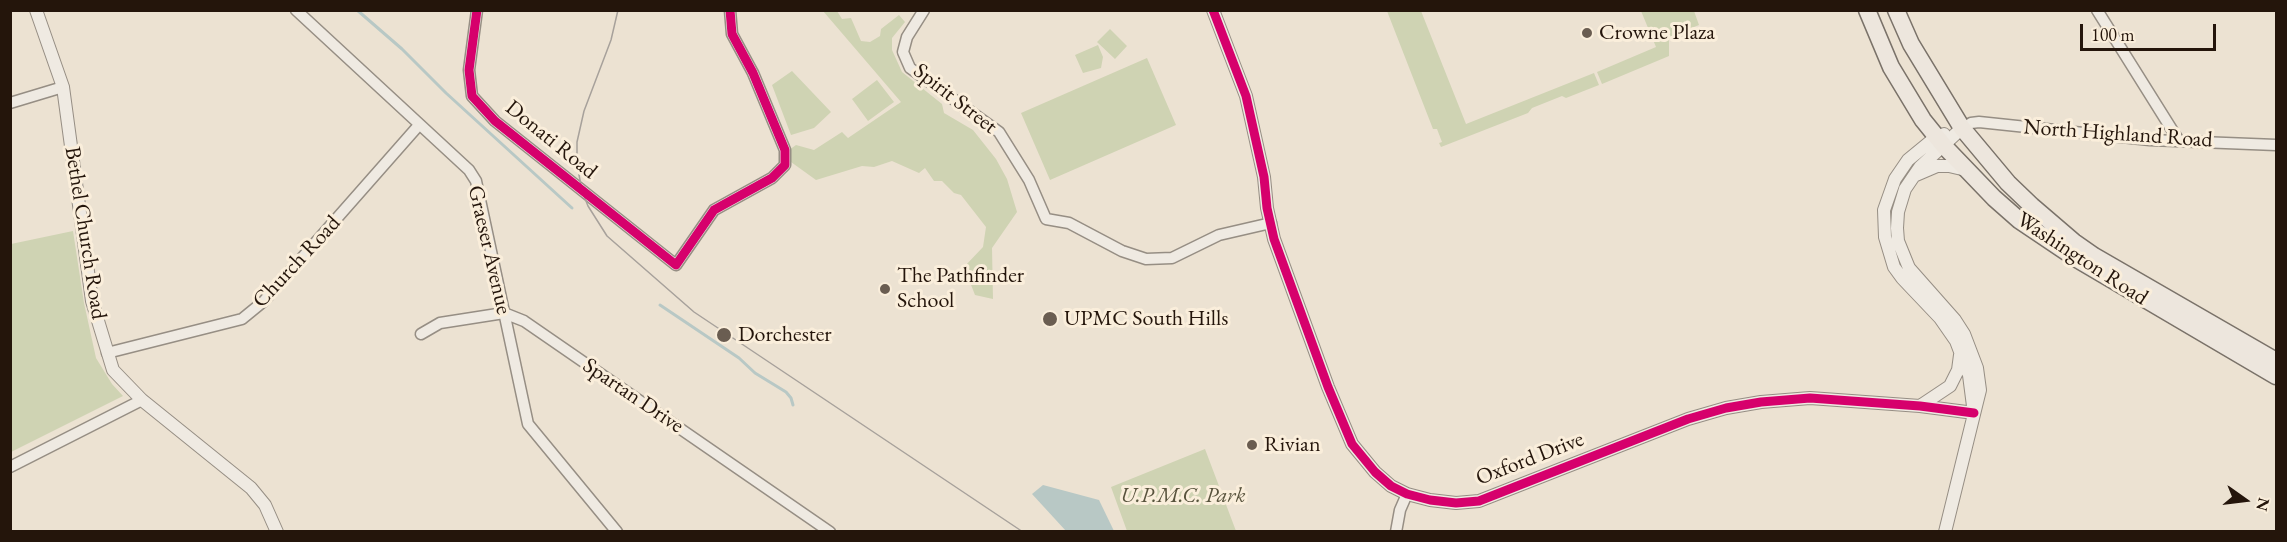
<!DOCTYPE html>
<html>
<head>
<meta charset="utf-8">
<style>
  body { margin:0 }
  #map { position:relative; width:2287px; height:542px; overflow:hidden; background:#ece2d2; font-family:"EB Garamond",serif }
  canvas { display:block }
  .frame { position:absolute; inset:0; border:12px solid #24150b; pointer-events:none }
  .north { position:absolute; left:2215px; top:470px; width:60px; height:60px; -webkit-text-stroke:4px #faeedb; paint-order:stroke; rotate:104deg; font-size:16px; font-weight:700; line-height:24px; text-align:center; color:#24150b }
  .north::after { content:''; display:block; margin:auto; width:21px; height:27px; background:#24150b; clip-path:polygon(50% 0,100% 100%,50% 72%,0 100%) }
  .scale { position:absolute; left:2080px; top:24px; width:136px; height:27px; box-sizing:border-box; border:3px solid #24150b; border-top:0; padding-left:8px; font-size:18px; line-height:21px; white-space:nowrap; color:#24150b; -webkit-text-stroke:4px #faeedb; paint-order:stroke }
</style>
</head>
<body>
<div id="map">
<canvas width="2287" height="542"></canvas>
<div class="frame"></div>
<div class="north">N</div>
<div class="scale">100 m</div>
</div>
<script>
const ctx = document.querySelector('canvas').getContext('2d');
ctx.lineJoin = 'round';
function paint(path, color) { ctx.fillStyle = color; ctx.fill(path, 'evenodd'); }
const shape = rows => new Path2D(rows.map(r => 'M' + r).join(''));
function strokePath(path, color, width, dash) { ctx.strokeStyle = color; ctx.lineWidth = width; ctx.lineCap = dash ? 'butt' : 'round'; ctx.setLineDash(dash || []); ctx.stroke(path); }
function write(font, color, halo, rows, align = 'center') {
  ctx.font = font + ' "EB Garamond",serif'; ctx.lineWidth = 6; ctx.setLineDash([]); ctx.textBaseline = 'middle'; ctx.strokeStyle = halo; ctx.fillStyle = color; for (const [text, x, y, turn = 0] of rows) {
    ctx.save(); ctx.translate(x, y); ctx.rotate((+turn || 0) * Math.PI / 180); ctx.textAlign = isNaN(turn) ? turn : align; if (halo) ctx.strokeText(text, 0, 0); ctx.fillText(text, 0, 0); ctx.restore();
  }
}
paint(shape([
  [823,11,837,11,842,19,851,18,861,41,870,42,880,36,881,29,899,15,905,22,892,38,892,50,902,72,942,104,944,113,973,130,996,159,1007,179,1017,212,992,248,993,299,975,295,964,267,983,247,986,227,961,195,954,193,942,181,934,181,925,168,919,173,892,161,874,167,862,166,816,180,791,162,789,150,796,145,814,150,842,132,848,138,901,102],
  [1387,11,1421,11,1466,124,1594,73,1599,85,1566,98,1562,96,1532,108,1528,113,1441,147,1439,143,1442,142,1437,129,1433,129],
  [1641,11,1694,11,1699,25,1669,37,1669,56,1602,84,1597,72,1656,47],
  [1110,29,1127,46,1115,59,1097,42],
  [1098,45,1103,57,1101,68,1083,73,1075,55],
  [1147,58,1176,125,1050,180,1021,113],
  [792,71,831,112,814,128,791,135,772,85],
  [877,80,894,102,868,121,852,99],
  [73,231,84,303,96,358,112,384,123,396,11,452,11,244],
  [1205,449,1236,531,1127,531,1111,487]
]), '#cfd3b3');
paint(shape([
  [1043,485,1099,500,1114,531,1066,531,1032,494]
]), '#b8c8c5');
strokePath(shape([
  [357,10,402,49,446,93,572,208],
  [660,305,739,358,755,373,786,392,791,398,793,405]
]), '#b8c8c5', 3);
const minor = shape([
  [296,10,469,170,476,181,528,424,617,532],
  [477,10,469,70,472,96,495,121,676,265,714,210,772,178,785,165,785,150,753,73,732,34,730,10],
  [924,10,907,37,903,52,910,68,999,132,1029,180,1046,219,1069,223,1122,251,1146,259,1172,258,1219,235,1271,223],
  [2097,10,2179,141],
  [10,103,63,87],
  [1962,128,1971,123,1979,122,2150,140,2276,145],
  [421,334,440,323,504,313,524,321,830,532],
  [107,353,242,319,264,301,419,125],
  [10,467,142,400],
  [1396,532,1400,510,1407,494]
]);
const tertiary = shape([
  [36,10,63,87,92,301,113,370,142,400,251,488,265,505,277,532],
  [1213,10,1246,96,1264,177,1267,208,1274,239,1328,387,1352,444,1375,472,1391,486,1407,494,1430,500,1456,503,1479,501,1688,419,1726,408,1761,402,1810,398,1920,406,1974,413],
  [1944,134,1936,137,1908,160,1895,179,1884,210,1885,237,1894,267,1902,278,1940,318,1956,341,1969,375,1973,406],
  [1916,175,1937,166,1949,166,1966,170],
  [1920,406,1950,386,1958,370,1960,355],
  [1945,532,1977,402,1980,390,1977,368,1964,334,1955,320,1909,268,1898,241,1897,228,1898,212,1905,189,1920,167,1962,128]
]);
const primary = shape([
  [1867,10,1891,67,1923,120,1944,146,1994,198,2019,220,2077,259,2276,376],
  [1896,10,1911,44,1962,128,2008,183,2032,206,2074,242,2094,256,2276,361]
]);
strokePath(minor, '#968e84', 13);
strokePath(tertiary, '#968e84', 14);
strokePath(primary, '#7a7269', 19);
strokePath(minor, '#efeae2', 10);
strokePath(tertiary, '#efeae2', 12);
strokePath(primary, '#ede6dd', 16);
strokePath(shape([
  [618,10,611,40,584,111,577,142,577,164,582,191,588,206,607,236,694,312,1023,532]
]), '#a7a19b', 1.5);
strokePath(shape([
  [477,10,469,70,472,96,495,121,676,265,714,210,772,178,785,165,785,150,753,73,732,34,730,10],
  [1213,10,1246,96,1264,177,1267,208,1274,239,1328,387,1352,444,1375,472,1391,486,1407,494,1430,500,1456,503,1479,501,1688,419,1726,408,1761,402,1810,398,1920,406,1974,413]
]), '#d6006c', 9);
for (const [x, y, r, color] of [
  [1587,33,6,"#6a5d51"],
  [885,289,6,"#6a5d51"],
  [1050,319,8,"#6a5d51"],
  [724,335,8,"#6a5d51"],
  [1252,445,6,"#6a5d51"]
]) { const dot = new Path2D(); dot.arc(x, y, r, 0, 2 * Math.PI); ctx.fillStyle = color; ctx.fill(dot); strokePath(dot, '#faeedb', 2); }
write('22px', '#24150b', '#faeedb', [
  ["Crowne Plaza",1599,33],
  ["The Pathfinder",897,276],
  ["School",897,301],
  ["UPMC South Hills",1064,319],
  ["Dorchester",738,335],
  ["Rivian",1264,445]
], 'left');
write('22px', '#24150b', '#faeedb', [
  ["Spirit Street",955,99,38],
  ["North Highland Road",2118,134,4],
  ["Donati Road",551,140,39],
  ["Bethel Church Road",85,233,81],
  ["Graeser Avenue",489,250,77],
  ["Washington Road",2082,259,33],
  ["Church Road",297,262,-47],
  ["Spartan Drive",633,396,34],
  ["Oxford Drive",1530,459,-21]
]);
write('italic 22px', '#58533d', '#faeedb', [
  ["U.P.M.C. Park",1183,496]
]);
</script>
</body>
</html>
